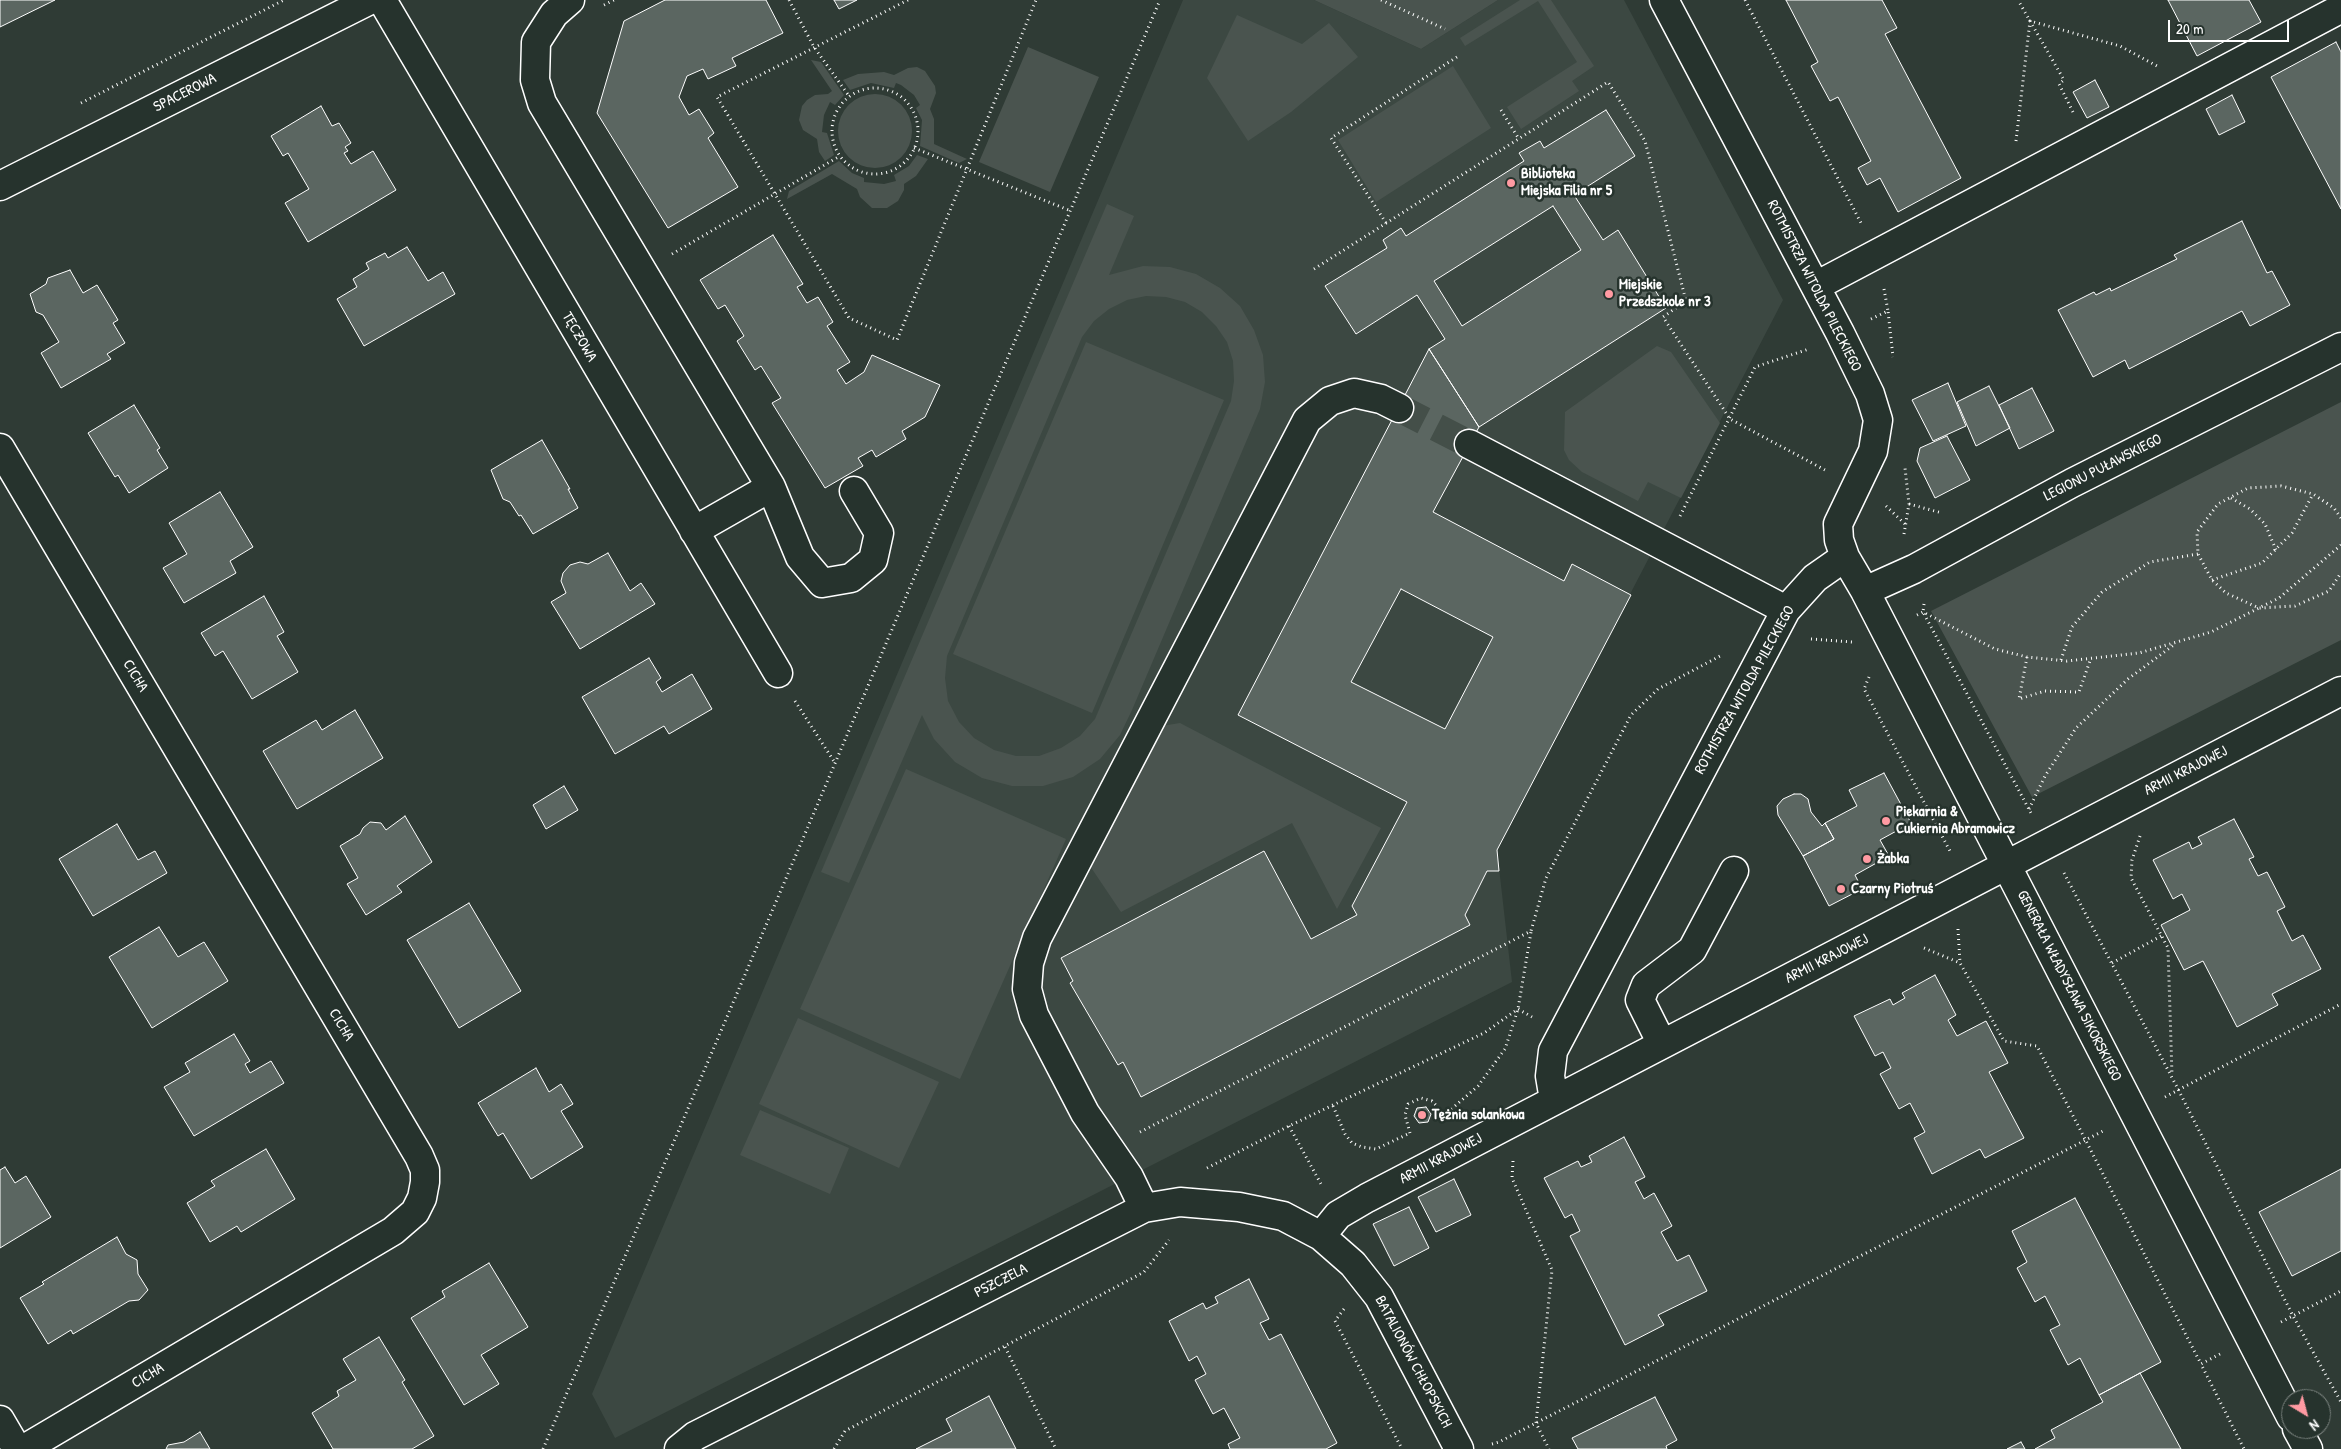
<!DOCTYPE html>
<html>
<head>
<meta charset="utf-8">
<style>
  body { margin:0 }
  #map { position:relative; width:2341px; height:1449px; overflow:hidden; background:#2f3b35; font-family:"Patrick Hand",sans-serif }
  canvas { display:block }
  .north { position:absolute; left:2281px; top:1389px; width:50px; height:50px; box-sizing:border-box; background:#26332d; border:1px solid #7d8581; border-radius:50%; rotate:143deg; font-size:14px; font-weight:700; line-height:20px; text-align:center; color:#fff }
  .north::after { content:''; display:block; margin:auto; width:18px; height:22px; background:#ff9aa2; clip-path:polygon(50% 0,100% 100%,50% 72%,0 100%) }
  .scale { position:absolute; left:2168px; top:20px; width:121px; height:22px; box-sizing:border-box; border:2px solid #fff; border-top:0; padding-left:6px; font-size:15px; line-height:18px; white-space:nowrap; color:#fff; -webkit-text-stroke:4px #26332d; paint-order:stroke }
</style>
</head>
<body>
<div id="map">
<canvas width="2341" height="1449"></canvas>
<div class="north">N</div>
<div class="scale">20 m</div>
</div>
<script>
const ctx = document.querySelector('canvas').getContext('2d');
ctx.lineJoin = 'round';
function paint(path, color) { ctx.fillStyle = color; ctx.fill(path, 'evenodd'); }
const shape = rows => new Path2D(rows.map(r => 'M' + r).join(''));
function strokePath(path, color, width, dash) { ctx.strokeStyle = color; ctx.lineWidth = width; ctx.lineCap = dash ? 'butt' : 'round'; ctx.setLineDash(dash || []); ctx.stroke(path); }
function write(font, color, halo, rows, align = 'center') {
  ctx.font = font + ' "Patrick Hand",sans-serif'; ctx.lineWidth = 5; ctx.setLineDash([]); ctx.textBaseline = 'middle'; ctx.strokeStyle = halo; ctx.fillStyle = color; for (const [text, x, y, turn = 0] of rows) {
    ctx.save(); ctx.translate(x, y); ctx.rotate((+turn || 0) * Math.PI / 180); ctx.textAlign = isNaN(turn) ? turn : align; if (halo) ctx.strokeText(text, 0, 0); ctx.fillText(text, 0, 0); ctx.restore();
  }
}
paint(shape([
  [1183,0,1314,0,1421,49,1498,0,1624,0,1783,300,1497,850,1512,982,615,1438,592,1394]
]), '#3c4842');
paint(shape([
  [1314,0,1498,0,1421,49],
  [1520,0,1551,0,1594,66,1572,81,1579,91,1521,129,1507,107,1577,62,1538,1,1465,46,1460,38],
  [1237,15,1302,44,1329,23,1358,57,1291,112,1248,141,1207,78],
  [1028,47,1099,77,1050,192,979,162],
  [811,60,821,62,844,95,835,105,830,102,824,115,822,132,827,133,834,155,825,161,819,152,817,139,803,130,799,120,802,106,807,100,815,95,828,94,832,91],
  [1453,66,1491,128,1376,202,1338,140],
  [917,67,925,71,935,86,936,93,930,109,934,119,934,144,967,159,959,163,920,146,922,120,916,108,920,105,914,95,901,85,896,83,894,88,871,83,850,90,843,80,858,74,884,72,894,75,908,68],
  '838 131a37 37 0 1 1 74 0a37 37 0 1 1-74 0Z',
  [917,155,928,159,916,176,904,184,904,190,898,201,887,208,872,208,860,197,857,189,832,174,787,199,789,191,839,161,852,173,864,178,864,182,884,184,896,181,894,175,909,166],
  [1107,204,1134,216,1109,275,1143,266,1170,267,1196,274,1220,288,1240,306,1254,330,1263,355,1265,382,1260,409,1132,710,1120,735,1100,759,1073,777,1043,786,1012,786,982,778,955,762,934,739,922,715,849,883,821,872],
  [1146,296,1166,297,1185,302,1202,312,1216,326,1227,342,1233,361,1234,381,1231,401,1095,719,1080,736,1061,748,1039,756,1016,756,994,750,974,738,959,722,948,701,945,678,947,656,1082,337,1094,321,1109,309,1127,300],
  [1086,342,1224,400,1092,713,953,654],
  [1657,346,1671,352,1720,423,1681,498,1648,482,1638,501,1582,472,1569,460,1564,450,1565,412],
  [2341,402,2341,640,2032,797,1931,611],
  [1180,723,1381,828,1337,909,1292,823,1121,912,1090,866,1162,726],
  [906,769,1066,839,960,1079,800,1009],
  [798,1018,939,1082,899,1168,759,1104],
  [760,1110,849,1148,830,1194,740,1155]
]), '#4a544f');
const building = shape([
  [0,0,55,0,0,27,0,0],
  [665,0,766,0,783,33,732,58,736,66,708,79,703,69,687,76,679,97,689,115,699,109,714,133,708,138,738,187,668,228,597,113,624,21,665,0],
  [834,0,857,0,839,9,834,0],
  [1786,0,1882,0,1897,28,1885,34,1961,178,1898,212,1880,178,1867,185,1858,168,1871,161,1838,97,1830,101,1811,66,1818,62,1786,0],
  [2168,0,2249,0,2261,22,2197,56,2168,0],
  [2336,42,2341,52,2341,209,2271,77,2336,42],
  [2095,80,2109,107,2087,118,2073,92,2095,80],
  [2232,95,2245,122,2219,135,2206,109,2232,95],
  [321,106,332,126,339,123,351,143,345,147,348,151,344,153,351,164,373,151,396,190,308,242,285,203,309,189,288,153,283,156,271,136,321,106],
  [1606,110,1635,156,1574,195,1603,240,1618,230,1666,308,1479,427,1429,349,1445,339,1417,295,1356,334,1325,286,1387,248,1383,240,1401,228,1406,236,1524,161,1519,153,1540,141,1544,148,1606,110],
  [1553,206,1581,250,1462,326,1434,281,1553,206],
  [2242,221,2267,273,2272,271,2290,305,2250,326,2242,311,2129,369,2125,360,2093,377,2058,310,2094,292,2096,295,2110,288,2111,291,2177,259,2174,255,2242,221],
  [773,235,803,284,797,287,807,303,818,297,833,322,827,326,850,362,837,370,846,384,864,372,872,355,940,385,925,417,902,431,906,439,876,457,872,450,858,458,863,466,825,488,772,403,781,398,761,366,755,370,737,341,744,336,725,305,718,309,700,280,773,235],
  [407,247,428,281,443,272,455,294,364,346,337,299,357,287,353,279,369,269,366,263,385,253,388,258,407,247],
  [70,270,83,293,97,285,118,320,113,323,125,343,107,354,111,359,61,388,41,353,59,342,43,315,36,312,30,294,46,284,48,278,70,270],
  [1429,349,1479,427,1433,512,1564,581,1572,564,1631,595,1497,850,1499,871,1487,871,1465,915,1470,925,1141,1097,1123,1062,1118,1065,1070,983,1073,981,1061,958,1264,851,1311,939,1357,915,1352,906,1407,802,1238,715,1429,349],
  [1401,589,1493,637,1445,729,1351,682,1401,589],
  [1948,383,1966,426,1933,441,1912,400,1948,383],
  [1989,386,2010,428,1976,446,1957,402,1989,386],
  [2032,388,2054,431,2019,449,1999,405,2032,388],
  [134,405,160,448,157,450,168,468,129,493,118,475,115,477,88,433,134,405],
  [1947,436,1970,480,1935,498,1917,461,1920,448,1947,436],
  [542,440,570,489,568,489,578,508,533,534,521,515,519,516,510,502,503,499,491,470,542,440],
  [220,492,253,547,230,561,236,573,184,603,163,568,187,554,169,523,220,492],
  [608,553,630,591,641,583,655,604,580,649,551,602,566,593,561,581,563,573,570,565,580,562,588,564,608,553],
  [264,596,284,632,277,636,298,672,252,699,223,651,215,656,201,633,264,596],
  [649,658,661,678,656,682,662,692,692,674,712,709,669,734,664,726,615,754,582,697,649,658],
  [355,710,383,758,297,809,263,751,316,720,322,730,355,710],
  [1884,773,1911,823,1880,840,1889,856,1855,875,1862,889,1829,906,1803,856,1834,839,1825,823,1857,806,1849,790,1884,773],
  [564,786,578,810,546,829,533,805,564,786],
  [1794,794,1801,794,1808,799,1811,812,1822,826,1825,823,1834,839,1803,856,1778,815,1777,806,1783,799,1794,794],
  [405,816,432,862,397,886,402,892,366,915,347,884,358,878,340,846,360,834,363,828,370,822,381,823,386,830,405,816],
  [2234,819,2254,857,2249,859,2258,876,2267,872,2285,907,2277,911,2292,941,2303,935,2321,969,2272,994,2278,1005,2237,1027,2203,961,2184,970,2161,925,2190,910,2182,894,2173,899,2153,860,2189,842,2192,849,2202,844,2198,837,2234,819],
  [117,824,138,860,155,851,167,873,93,916,59,859,117,824],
  [469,903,521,991,459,1028,407,940,469,903],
  [159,927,178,957,204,942,228,981,152,1028,109,957,159,927],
  [1935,975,1956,1015,1948,1020,1957,1036,1986,1021,2008,1063,1989,1072,2024,1138,1985,1158,1980,1149,1932,1174,1914,1138,1925,1132,1910,1103,1899,1109,1880,1074,1891,1068,1883,1052,1875,1056,1854,1016,1890,999,1893,1005,1905,998,1902,993,1935,975],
  [234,1034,250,1061,245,1064,250,1073,271,1061,284,1083,194,1136,164,1087,190,1072,185,1063,234,1034],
  [536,1068,549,1092,561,1084,573,1104,561,1111,583,1147,531,1179,503,1133,498,1136,478,1103,536,1068],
  [1426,1107,1431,1114,1428,1122,1419,1123,1414,1116,1417,1108,1426,1107],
  [1624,1137,1645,1177,1635,1182,1644,1199,1654,1193,1672,1226,1661,1232,1677,1261,1689,1255,1707,1291,1658,1315,1664,1325,1625,1345,1570,1236,1580,1231,1572,1214,1565,1218,1544,1178,1578,1161,1581,1167,1592,1162,1589,1156,1624,1137],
  [266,1149,295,1199,241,1232,237,1226,210,1242,187,1203,215,1186,211,1181,266,1149],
  [5,1167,15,1183,26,1176,51,1217,0,1248,0,1170,5,1167],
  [2341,1169,2341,1251,2292,1276,2259,1212,2341,1169],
  [1454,1179,1471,1215,1436,1232,1418,1197,1454,1179],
  [2075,1198,2161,1362,2099,1395,2080,1358,2068,1365,2050,1330,2060,1325,2045,1296,2035,1302,2017,1268,2027,1262,2012,1231,2075,1198],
  [1409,1207,1429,1248,1394,1266,1373,1224,1409,1207],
  [117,1237,126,1254,137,1260,138,1274,148,1290,139,1300,129,1301,73,1334,71,1330,48,1344,20,1298,44,1284,42,1282,117,1237],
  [489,1263,528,1327,481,1355,499,1384,464,1405,411,1318,445,1297,442,1291,489,1263],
  [1249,1279,1269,1319,1260,1323,1269,1340,1281,1334,1337,1443,1326,1449,1230,1449,1228,1444,1240,1438,1224,1408,1213,1414,1195,1380,1206,1374,1197,1356,1189,1361,1169,1321,1203,1303,1206,1309,1218,1303,1215,1297,1249,1279],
  [379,1337,405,1380,402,1382,434,1436,412,1449,333,1449,312,1413,339,1396,337,1391,356,1380,343,1359,379,1337],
  [2140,1373,2181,1449,2035,1449,2055,1438,2051,1430,2103,1402,2099,1395,2140,1373],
  [989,1396,1016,1449,916,1449,952,1431,946,1419,989,1396],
  [1655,1397,1677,1440,1666,1446,1667,1449,1578,1449,1572,1438,1655,1397],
  [200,1432,210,1449,166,1449,168,1445,184,1442,200,1432],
  [2021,1442,2025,1449,2007,1449,2021,1442]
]);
paint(building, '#5b6661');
strokePath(building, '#fff', 1);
strokePath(shape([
  [1399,408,1469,444]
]), '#444f49', 28, [28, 14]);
const minor = shape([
  [382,0,778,673],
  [570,0,554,14,536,42,535,80,542,103,771,487,694,531],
  [1664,0,1840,333,1870,394,1878,420,1873,451,1838,524,1839,540,1845,557,1865,591,2291,1417],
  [0,186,370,0],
  [1816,286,2338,10],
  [1469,444,1786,610],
  [0,448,419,1156,425,1170,425,1182,422,1198,415,1212,393,1231,24,1449],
  [771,487,800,557,822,583,851,578,873,560,879,533,854,491],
  [1865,591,1914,569,2072,483,2341,347],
  [1662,1044,1640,1000,1646,985,1692,950,1734,871],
  [1554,1100,1550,1076,1553,1051,1786,610,1815,578,1845,557],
  [1144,1208,1129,1177,1085,1113,1034,1015,1027,989,1029,963,1037,938,1307,420,1330,401,1354,393,1381,399,1399,408],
  [1321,1236,1338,1215,1367,1198,2341,691],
  [0,1420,17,1449],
  [2297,1429,2308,1449],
  [679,1449,695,1436,1144,1208,1180,1202,1239,1207,1283,1216,1321,1236,1353,1264,1379,1297,1459,1449]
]);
strokePath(minor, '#fff', 31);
strokePath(shape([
  [789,0,814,47,849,96],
  [908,0,717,97,849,318,897,340,1036,0],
  [1381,0,1445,29],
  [1745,0,1861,223],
  [604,5,614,0],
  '832 131a43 43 0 1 1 86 0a43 43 0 1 1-86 0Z',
  [81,103,284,0],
  [1501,110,1519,139],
  [2073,112,2059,84,2064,80,2030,21,2120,46,2157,66],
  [2016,141,2030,21,2018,0],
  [914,148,1071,211],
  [1386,223,1331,138,1460,55],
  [672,254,840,156],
  [1314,269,1608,82,1645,141,1686,301,1663,317,1730,419,1825,470],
  [1884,289,1888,311],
  [1871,319,1888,311,1893,357],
  [2231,498,2250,509,2265,524,2276,550],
  [1909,504,1942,513],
  [1886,506,1906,525],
  [1680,516,1755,367,1809,349],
  [2341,518,2334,508,2313,494,2281,486,2248,488,2218,504,2197,532,2198,554,2212,580,2226,593,2259,608,2295,606,2329,591,2341,573],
  [1904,534,1909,504,1905,468],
  [2212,580,2262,563,2292,533,2313,494],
  [1924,604,1923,612,2031,813],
  [1917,615,1923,612,1995,649,2027,657,2067,661,2139,653,2211,632,2279,598,2341,545],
  [1811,639,1852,642],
  [2027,657,2019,699,2045,691,2079,692,2091,658],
  [2061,660,2072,627,2102,592,2150,562,2198,554],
  [1869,677,1864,689,1951,853],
  [795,701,835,763],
  [2029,809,2045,776,2076,728,2128,679,2175,644],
  [2140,836,2132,860,2131,878,2168,948,2172,1075],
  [2064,873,2178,1089,2293,1316,2341,1402],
  [1958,929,1960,963],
  [1924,948,1960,963,2004,1041,2037,1046,2201,1364],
  [2112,963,2161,936],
  [2165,1097,2341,1004],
  [1333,1106,1345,1134,1352,1143,1362,1147,1376,1149,1408,1134],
  [1440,1119,1478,1086,1505,1049,1518,1009,1531,932],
  [1289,1126,1321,1184],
  [1140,1132,1531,931,1546,878,1631,715,1658,689,1722,655],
  [1410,1133,1405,1115,1408,1104,1421,1098,1432,1101,1444,1114],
  [1513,1161,1512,1178,1552,1270,1536,1423,1549,1449],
  [1207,1168,1289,1126,1484,1033,1518,1009,1532,1017],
  [1344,1309,1335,1321,1402,1449],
  [2281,1322,2341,1291],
  [1005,1347,1056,1449],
  [2220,1354,2201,1364,2244,1449],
  [1492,1444,1499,1442,2105,1130],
  [543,1449,1160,0],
  [834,1449,845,1431,1144,1272,1169,1240]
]), '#fff', 3, [1, 4]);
strokePath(minor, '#26332d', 28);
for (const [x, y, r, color] of [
  [1511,183,5,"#ff9aa2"],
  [1609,294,5,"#ff9aa2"],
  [1886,821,5,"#ff9aa2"],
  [1867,859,5,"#ff9aa2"],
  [1841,889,5,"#ff9aa2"],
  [1422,1115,5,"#ff9aa2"]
]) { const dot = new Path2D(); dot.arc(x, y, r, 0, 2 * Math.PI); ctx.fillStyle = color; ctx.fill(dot); strokePath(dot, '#26332d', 2); }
write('15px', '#fff', '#26332d', [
  ["SPACEROWA",185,93,-27],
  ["ROTMISTRZA WITOLDA PILECKIEGO",1814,286,63],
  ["TĘCZOWA",579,337,60],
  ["LEGIONU PUŁAWSKIEGO",2103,468,-27],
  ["CICHA",135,676,59],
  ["ROTMISTRZA WITOLDA PILECKIEGO",1745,690,-61],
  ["ARMII KRAJOWEJ",2186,771,-27],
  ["ARMII KRAJOWEJ",1827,959,-27],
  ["GENERAŁA WŁADYSŁAWA SIKORSKIEGO",2069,986,63],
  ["CICHA",341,1025,59],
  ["ARMII KRAJOWEJ",1441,1159,-28],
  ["PSZCZELA",1001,1281,-27],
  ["BATALIONÓW CHŁOPSKICH",1413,1362,62],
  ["CICHA",148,1376,-31]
]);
write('bold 15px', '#fff', '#26332d', [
  ["Biblioteka",1521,174],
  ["Miejska Filia nr 5",1521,191],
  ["Miejskie",1619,285],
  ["Przedszkole nr 3",1619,302],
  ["Piekarnia &",1896,812],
  ["Cukiernia Abramowicz",1896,829],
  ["Żabka",1877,859],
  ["Czarny Piotruś",1851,889],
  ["Tężnia solankowa",1432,1115]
], 'left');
</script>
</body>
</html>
